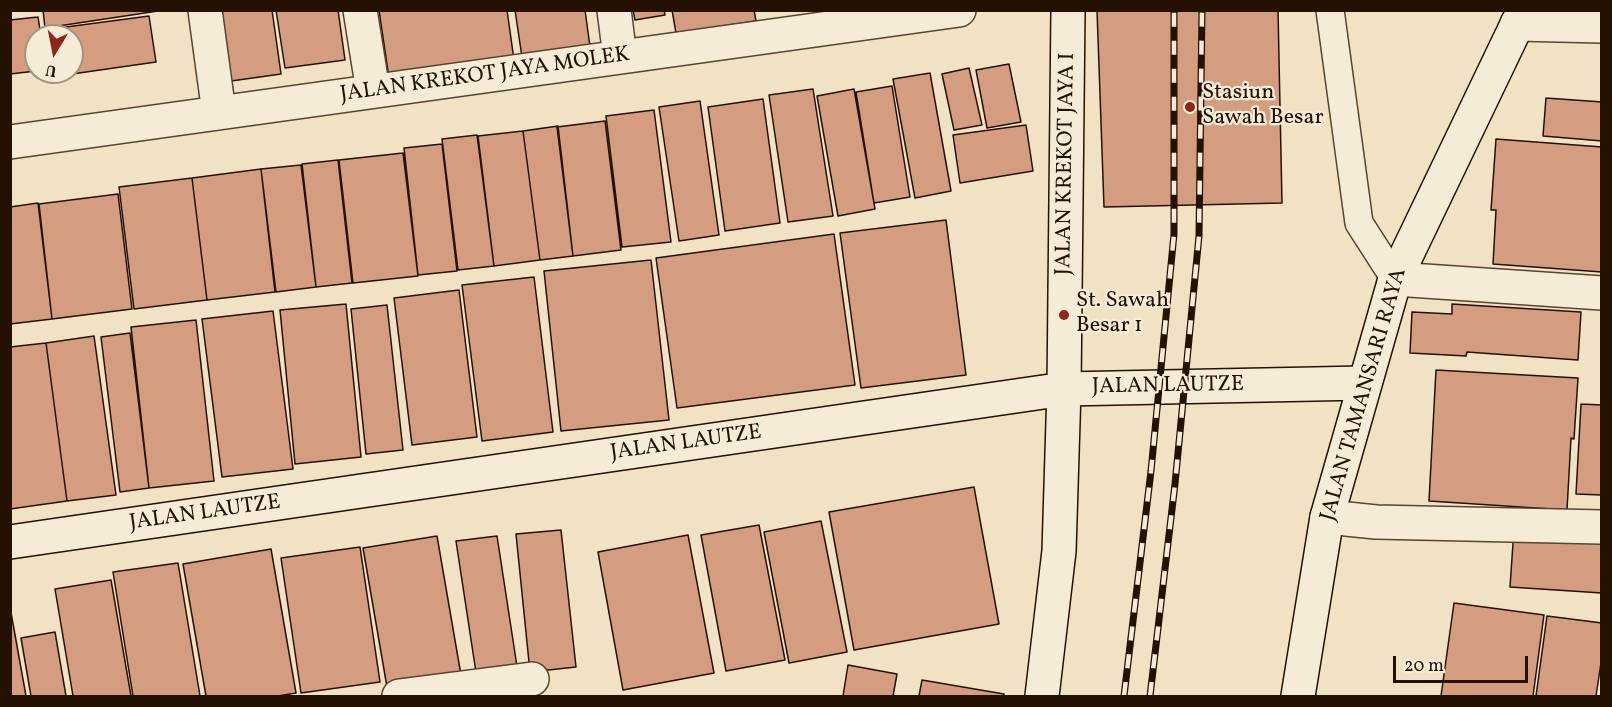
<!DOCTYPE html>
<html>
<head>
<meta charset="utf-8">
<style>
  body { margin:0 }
  #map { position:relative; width:1612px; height:707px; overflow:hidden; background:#f0e2c3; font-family:Vollkorn,serif }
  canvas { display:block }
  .frame { position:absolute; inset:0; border:12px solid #241101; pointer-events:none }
  .north { position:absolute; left:24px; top:24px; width:60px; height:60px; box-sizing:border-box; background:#f5ecd8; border:2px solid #a19482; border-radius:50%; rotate:190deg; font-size:16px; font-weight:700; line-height:24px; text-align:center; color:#241101 }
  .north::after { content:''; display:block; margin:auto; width:21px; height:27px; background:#8f2418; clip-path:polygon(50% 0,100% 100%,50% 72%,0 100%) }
  .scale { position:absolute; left:1393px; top:656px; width:135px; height:27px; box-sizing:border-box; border:3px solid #241101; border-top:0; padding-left:8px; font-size:18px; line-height:21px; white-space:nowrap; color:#241101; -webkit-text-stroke:4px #f5ecd8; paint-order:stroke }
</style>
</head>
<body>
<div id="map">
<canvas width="1612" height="707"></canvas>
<div class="frame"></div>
<div class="north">U</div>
<div class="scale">20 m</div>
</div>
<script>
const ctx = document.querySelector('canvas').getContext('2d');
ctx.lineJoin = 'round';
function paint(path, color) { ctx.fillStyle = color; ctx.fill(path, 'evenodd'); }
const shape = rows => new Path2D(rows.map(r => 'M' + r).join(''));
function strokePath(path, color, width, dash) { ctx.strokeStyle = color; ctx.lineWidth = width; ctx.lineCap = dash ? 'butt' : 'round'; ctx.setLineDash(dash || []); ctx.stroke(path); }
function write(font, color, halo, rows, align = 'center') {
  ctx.font = font + ' Vollkorn,serif'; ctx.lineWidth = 4.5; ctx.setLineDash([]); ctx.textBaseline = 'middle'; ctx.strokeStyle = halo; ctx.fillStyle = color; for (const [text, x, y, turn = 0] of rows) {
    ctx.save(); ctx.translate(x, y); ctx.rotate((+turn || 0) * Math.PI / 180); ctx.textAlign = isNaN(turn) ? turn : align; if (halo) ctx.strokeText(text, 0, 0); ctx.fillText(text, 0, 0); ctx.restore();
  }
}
const building = shape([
  [43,10,158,10,158,11,45,28,43,10],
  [214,10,272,10,281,74,224,82,214,10],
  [276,10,338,10,345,60,285,68,276,10],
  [379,10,507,10,514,60,389,78,379,10],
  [515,10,585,10,591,54,523,64,515,10],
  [633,10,664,10,665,15,635,20,633,10],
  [672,10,754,10,756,21,676,33,672,10],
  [1097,10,1278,10,1282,203,1104,207,1097,10],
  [149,16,156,62,58,76,58,72,72,72,72,36,52,36,51,29,149,16],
  [38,17,41,36,36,36,36,71,10,74,10,20,38,17],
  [1009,64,1021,122,987,128,976,70,1009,64],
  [969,68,982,125,954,130,942,74,969,68],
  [930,73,951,191,915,198,893,79,930,73],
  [892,86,910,197,874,203,856,92,892,86],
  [813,89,833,216,788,222,769,95,813,89],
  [854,89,875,209,838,216,817,96,854,89],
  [1546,98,1602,102,1602,141,1543,136,1546,98],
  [763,99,780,223,725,231,708,107,763,99],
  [700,101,719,235,679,241,659,107,700,101],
  [654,110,671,242,622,247,606,116,654,110],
  [605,121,621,250,573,256,557,127,605,121],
  [1026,125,1033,171,960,183,953,135,1026,125],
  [558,126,573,256,540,260,523,131,558,126],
  [523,131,540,260,494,266,478,136,523,131],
  [477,135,494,266,458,270,442,139,477,135],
  [1496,139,1602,147,1602,272,1493,264,1496,210,1491,210,1496,139],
  [442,144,457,271,418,275,404,148,442,144],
  [403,153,418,276,353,283,339,160,403,153],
  [338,160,352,283,316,287,302,164,338,160],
  [301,165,316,287,276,292,261,169,301,165],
  [261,169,275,292,207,300,192,178,261,169],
  [192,178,207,300,134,309,119,187,192,178],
  [118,194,132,309,52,319,39,204,118,194],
  [38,203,52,319,10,324,10,207,38,203],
  [946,220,966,375,861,388,840,233,946,220],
  [834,234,855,385,677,408,656,258,834,234],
  [651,260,669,420,561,431,544,271,651,260],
  [534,277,553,432,482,441,462,285,534,277],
  [459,290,477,437,412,445,394,298,459,290],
  [346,304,361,457,295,464,280,310,346,304],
  [1452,304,1581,312,1578,360,1467,352,1466,356,1410,353,1412,312,1452,314,1452,304],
  [387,305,403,450,366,454,351,309,387,305],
  [273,311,293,469,222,477,202,319,273,311],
  [196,320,214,481,149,488,131,327,196,320],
  [130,333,149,488,120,492,101,337,130,333],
  [94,336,116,495,67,501,46,343,94,336],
  [46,343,67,501,10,509,10,347,46,343],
  [1436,370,1578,378,1574,439,1571,438,1567,510,1429,501,1436,370],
  [1581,404,1602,405,1602,495,1576,494,1581,404],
  [974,487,999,624,854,650,829,512,974,487],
  [821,521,847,652,789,663,764,532,821,521],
  [759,525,785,660,726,671,701,535,759,525],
  [1514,529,1602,534,1602,593,1510,587,1514,529],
  [561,530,576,667,530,672,516,534,561,530],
  [688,535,714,673,623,690,598,552,688,535],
  [437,536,461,675,387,687,363,548,437,536],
  [497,536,518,673,477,679,456,541,497,536],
  [360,547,380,682,301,693,281,558,360,547],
  [271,549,296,693,278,696,206,696,183,564,271,549],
  [178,563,200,696,133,696,113,572,178,563],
  [111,580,131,696,73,696,55,589,111,580],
  [1454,603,1544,615,1533,696,1441,696,1454,603],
  [10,607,26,696,10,696,10,607],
  [1547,616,1602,623,1602,656,1596,696,1536,696,1547,616],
  [55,632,66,696,31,696,21,638,55,632],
  [848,665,897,674,893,696,843,696,848,665],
  [922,680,1004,694,1004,696,919,696,922,680]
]);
paint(building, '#d59d80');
strokePath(building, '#241101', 1.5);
const lane = shape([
  [1330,10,1359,223,1395,279]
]);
const street = shape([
  [205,10,219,113],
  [360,10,373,91],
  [614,10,620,57],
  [1517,24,1602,26],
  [10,142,959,10],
  [1395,279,1602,293],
  [1327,517,1376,522,1602,527],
  [399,696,532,679]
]);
const secondary = shape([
  [10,542,1064,389,1364,383],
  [1042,696,1059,551,1064,389,1068,10],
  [1298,696,1327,517,1395,279,1524,10]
]);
strokePath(lane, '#574532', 30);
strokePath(street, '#574532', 36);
strokePath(secondary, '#241101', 36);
strokePath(lane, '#f5ecd8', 27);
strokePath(street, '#f5ecd8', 33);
strokePath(secondary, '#f5ecd8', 33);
const rail = shape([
  [1124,696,1151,471,1174,234,1174,10],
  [1150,696,1175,484,1199,236,1202,10]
]);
strokePath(rail, '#241101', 7);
strokePath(rail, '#f5ecd8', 4.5, [14]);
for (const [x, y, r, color] of [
  [1190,107,6,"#8f2418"],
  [1064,315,6,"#8f2418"]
]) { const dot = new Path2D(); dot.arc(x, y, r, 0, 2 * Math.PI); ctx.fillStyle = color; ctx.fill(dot); strokePath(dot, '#f5ecd8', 2); }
write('22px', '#241101', '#f5ecd8', [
  ["JALAN KREKOT JAYA MOLEK",485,76,-8],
  ["JALAN KREKOT JAYA I",1067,164,-89],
  ["JALAN LAUTZE",1168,387,-1],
  ["JALAN TAMANSARI RAYA",1365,395,-74],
  ["JALAN LAUTZE",686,444,-8],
  ["JALAN LAUTZE",205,514,-8]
]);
write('22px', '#241101', '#f5ecd8', [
  ["Stasiun",1202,94],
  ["Sawah Besar",1202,119],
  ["St. Sawah",1076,302],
  ["Besar 1",1076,327]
], 'left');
</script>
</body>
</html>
